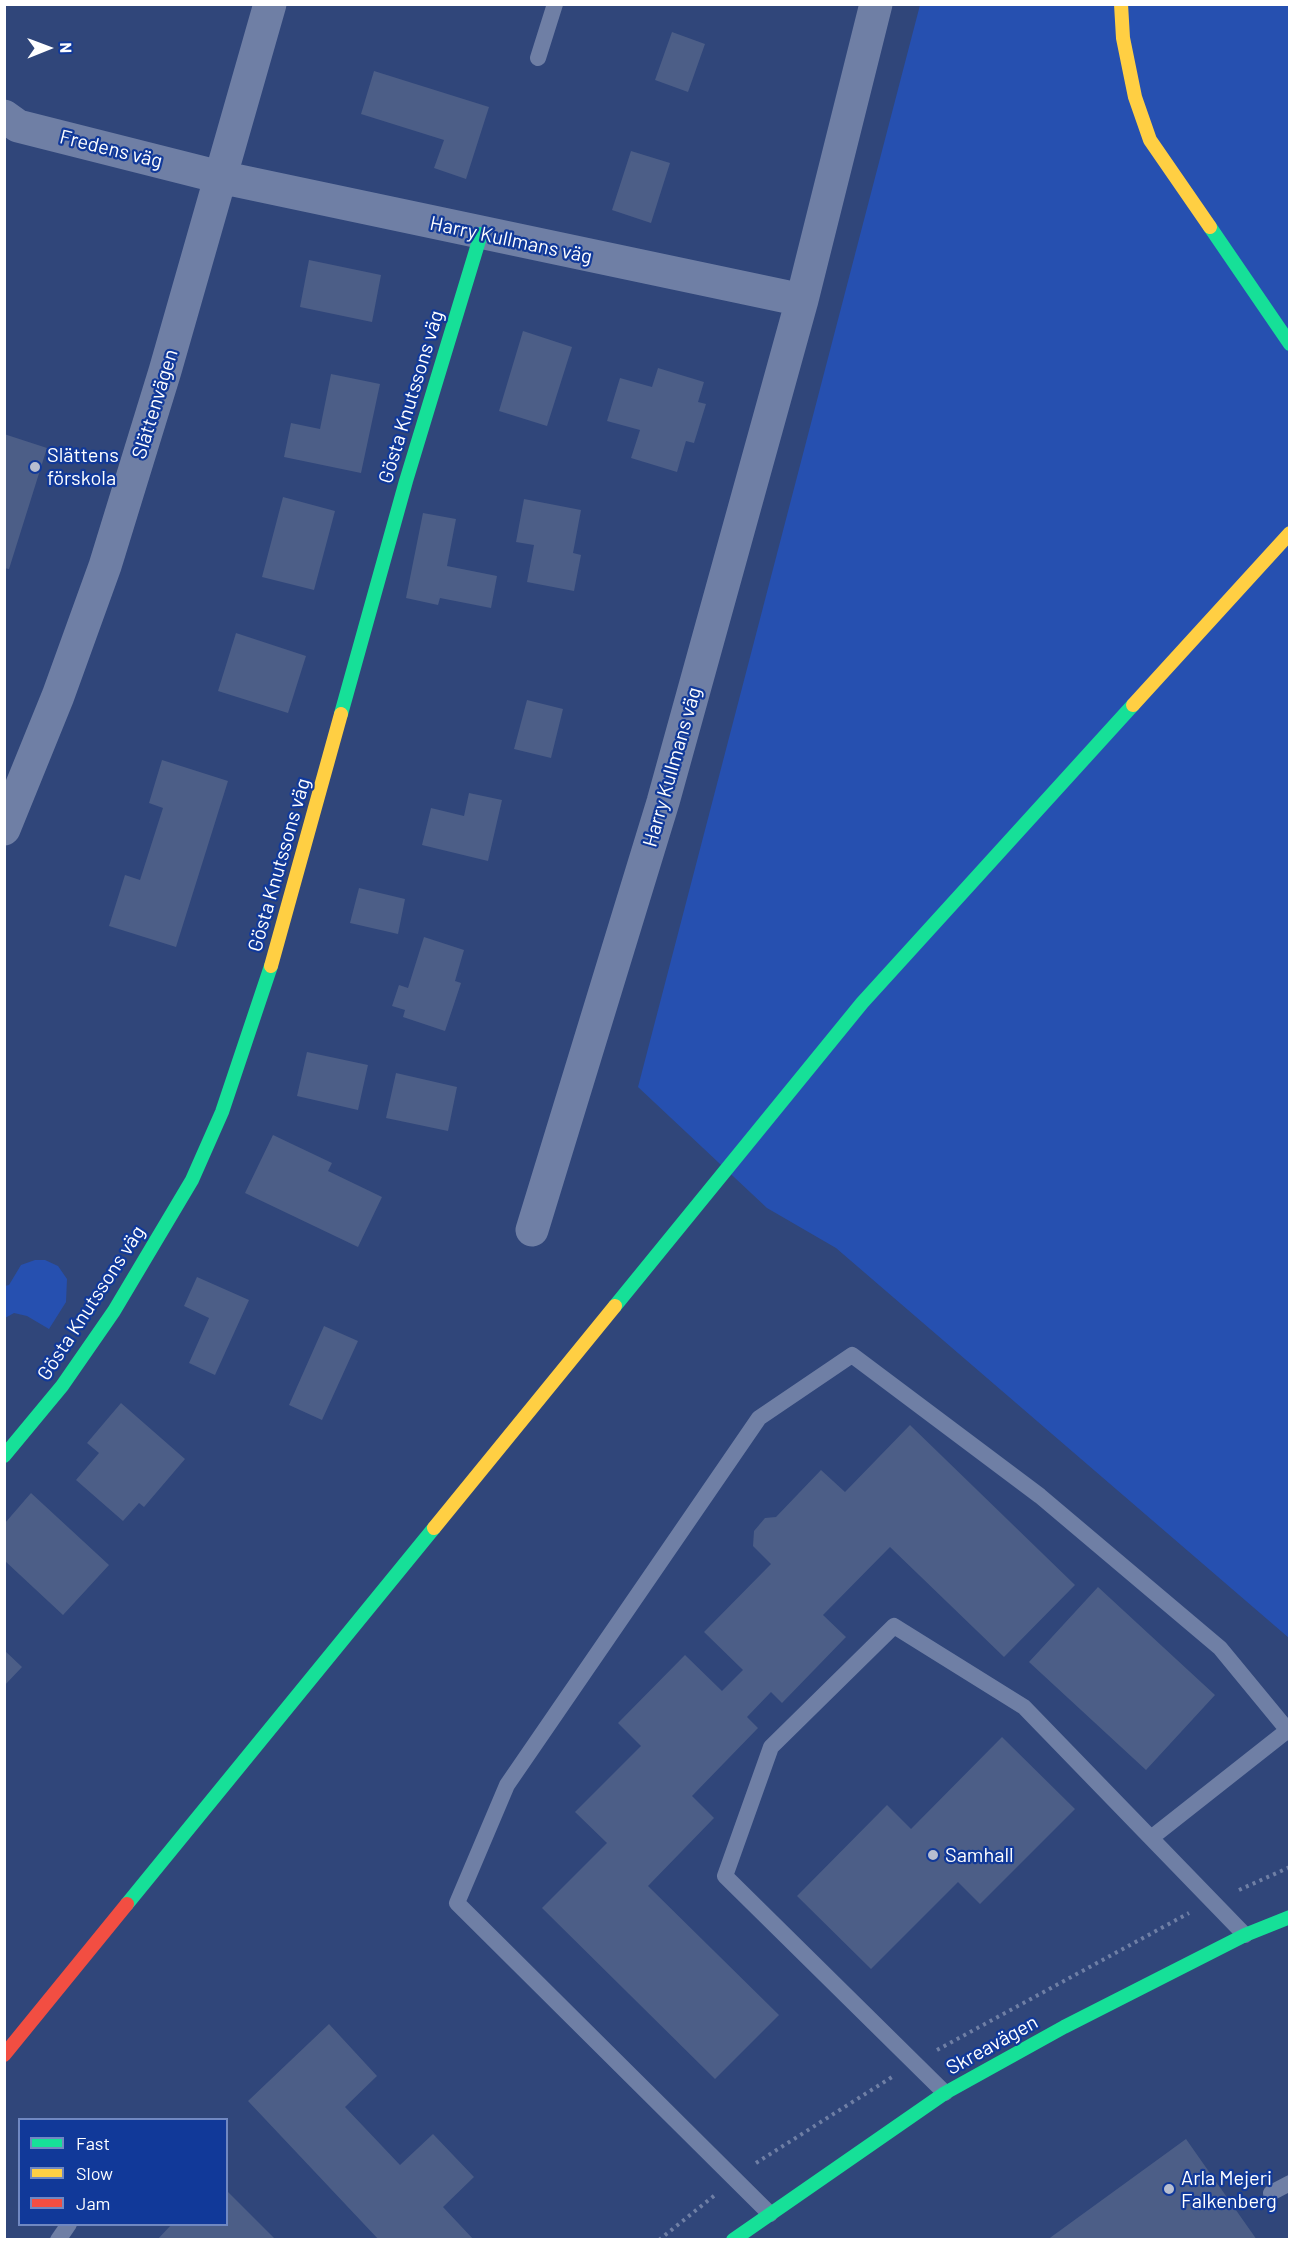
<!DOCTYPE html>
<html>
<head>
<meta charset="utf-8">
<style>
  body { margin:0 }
  #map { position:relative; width:1294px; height:2244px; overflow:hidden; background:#30467a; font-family:Barlow,sans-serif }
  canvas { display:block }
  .frame { position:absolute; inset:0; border:6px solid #fff; pointer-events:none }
  .legend { position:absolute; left:18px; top:2118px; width:210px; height:108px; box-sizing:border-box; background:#113999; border:2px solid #7088c2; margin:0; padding:8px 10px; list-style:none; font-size:18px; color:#fff }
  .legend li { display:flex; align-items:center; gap:12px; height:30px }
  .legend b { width:30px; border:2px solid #7088c2 }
  .north { position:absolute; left:18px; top:18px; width:60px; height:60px; -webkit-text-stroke:4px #113999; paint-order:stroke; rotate:89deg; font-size:16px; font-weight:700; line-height:24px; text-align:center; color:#fff }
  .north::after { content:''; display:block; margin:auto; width:21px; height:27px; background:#fff; clip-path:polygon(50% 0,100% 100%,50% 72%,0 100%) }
</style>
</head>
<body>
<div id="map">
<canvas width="1294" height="2244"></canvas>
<div class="frame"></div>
<ul class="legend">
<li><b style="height:8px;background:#16e098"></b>Fast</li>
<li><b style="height:8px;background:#ffcf43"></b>Slow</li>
<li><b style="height:8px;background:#f24e42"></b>Jam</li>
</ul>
<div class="north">N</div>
</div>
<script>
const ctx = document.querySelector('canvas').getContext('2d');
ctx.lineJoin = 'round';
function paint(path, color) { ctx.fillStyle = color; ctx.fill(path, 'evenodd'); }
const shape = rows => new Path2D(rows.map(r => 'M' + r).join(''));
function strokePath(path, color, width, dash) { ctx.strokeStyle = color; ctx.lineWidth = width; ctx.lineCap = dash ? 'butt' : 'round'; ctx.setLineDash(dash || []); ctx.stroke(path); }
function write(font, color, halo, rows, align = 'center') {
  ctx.font = font + ' Barlow,sans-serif'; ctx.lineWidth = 4.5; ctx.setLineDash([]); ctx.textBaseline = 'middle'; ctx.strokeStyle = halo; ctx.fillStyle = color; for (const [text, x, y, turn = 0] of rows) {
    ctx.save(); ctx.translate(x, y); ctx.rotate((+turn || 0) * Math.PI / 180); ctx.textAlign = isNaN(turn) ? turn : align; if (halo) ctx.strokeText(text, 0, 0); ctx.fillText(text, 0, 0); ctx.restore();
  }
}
paint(shape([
  [920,5,1289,5,1289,1638,836,1248,767,1208,638,1087],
  [35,1260,45,1260,58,1266,67,1279,66,1302,49,1329,27,1316,14,1313,5,1318,5,1286,9,1285,21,1265]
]), '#2650b0');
paint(shape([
  [672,32,705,44,688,92,655,80],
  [374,71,489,107,466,179,434,168,444,140,361,114],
  [631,151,670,163,651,223,612,210],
  [309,260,381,275,372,322,300,307],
  [523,331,572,347,547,426,499,411],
  [658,368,704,382,698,402,706,404,694,443,686,441,677,472,631,458,640,430,607,421,620,378,652,387],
  [331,374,380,384,361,473,284,457,291,423,320,429],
  [4,434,47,448,9,569,4,568],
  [283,497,335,511,314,590,262,577],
  [524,499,581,510,573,553,581,555,574,591,527,582,534,545,516,542],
  [423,513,456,519,447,566,497,576,491,608,440,598,438,605,406,598],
  [236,633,306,656,288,713,218,691],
  [527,700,563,709,551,758,514,749],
  [162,760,228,781,176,947,109,926,125,875,140,880,163,808,149,803],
  [469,793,502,800,488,861,422,845,431,808,464,816],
  [359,888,405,899,398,934,350,923],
  [424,937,464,950,455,981,461,983,445,1031,403,1017,405,1010,392,1006,399,985,408,988],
  [307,1052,368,1065,358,1110,297,1096],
  [396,1073,457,1087,448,1131,386,1118],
  [273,1135,332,1163,328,1171,382,1197,358,1247,245,1193],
  [197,1277,249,1300,215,1375,189,1363,209,1318,184,1306],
  [324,1326,358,1341,322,1420,289,1405],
  [121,1403,185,1459,144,1507,139,1503,123,1521,76,1480,99,1453,87,1443],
  [910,1425,1075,1585,1004,1657,890,1547,823,1615,846,1637,782,1703,771,1692,747,1717,758,1728,692,1796,714,1818,648,1886,779,2015,715,2079,542,1908,607,1843,575,1812,641,1746,618,1723,685,1655,722,1691,743,1670,704,1632,771,1564,753,1546,754,1531,765,1518,776,1517,821,1470,845,1492],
  [31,1493,109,1565,63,1615,5,1561,5,1523],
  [1098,1587,1215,1695,1146,1770,1029,1662],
  [4,1650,22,1667,4,1686],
  [1002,1737,1075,1809,980,1904,958,1882,871,1969,797,1896,887,1805,911,1829],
  [329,2024,377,2076,345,2107,400,2165,433,2134,474,2177,443,2207,474,2240,379,2240,248,2101],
  [1186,2139,1257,2240,1047,2240],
  [226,2190,276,2240,157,2240,172,2224,226,2224]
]), '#4c5e87');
strokePath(shape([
  [1239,1890,1290,1867],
  [937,2050,1189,1913],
  [756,2163,892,2077],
  [659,2240,715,2195]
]), '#6f7fa5', 4, [3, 4.5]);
strokePath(shape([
  [538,58,555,4],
  [1151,1838,1288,1730],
  [945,2093,725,1876,771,1747,894,1626,1024,1707,1245,1935],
  [1271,2193,1290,2183],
  [770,2214,457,1903,507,1785,759,1418,852,1355,1040,1496,1220,1648,1290,1733],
  [58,2240,69,2224]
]), '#6f7fa5', 16);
strokePath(shape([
  [4,116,18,126,220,177,802,300],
  [4,829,58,696,105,566,165,371,270,4],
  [532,1230,663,802,802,300,876,4]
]), '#6f7fa5', 33);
strokePath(shape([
  [1210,227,1290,344],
  [341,714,406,481,481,234],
  [615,1306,862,1003,1133,705],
  [4,1456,62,1386,114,1311,192,1180,222,1112,271,966],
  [127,1904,434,1528],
  [733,2240,945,2093,1064,2027,1245,1935,1290,1917]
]), '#16e098', 14);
strokePath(shape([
  [1121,4,1123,38,1135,97,1150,140,1210,227],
  [1133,705,1290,533],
  [271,966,341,714],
  [434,1528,615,1306]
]), '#ffcf43', 14);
strokePath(shape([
  [4,2055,127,1904]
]), '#f24e42', 14);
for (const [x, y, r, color] of [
  [35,467,6,"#b7bed0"],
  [933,1855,6,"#b7bed0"],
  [1169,2189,6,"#b7bed0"]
]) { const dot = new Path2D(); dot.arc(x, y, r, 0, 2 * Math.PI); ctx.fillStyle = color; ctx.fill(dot); strokePath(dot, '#113999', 2); }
write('20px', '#fff', '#113999', [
  ["Fredens väg",111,149,14],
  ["Harry Kullmans väg",511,240,12],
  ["Gösta Knutssons väg",411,397,-73],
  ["Slättenvägen",155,404,-73],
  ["Harry Kullmans väg",672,767,-74],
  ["Gösta Knutssons väg",279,865,-74],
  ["Gösta Knutssons väg",91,1303,-57],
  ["Skreavägen",992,2045,-29]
]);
write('20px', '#fff', '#113999', [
  ["Slättens",47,455],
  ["förskola",47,478],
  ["Samhall",945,1855],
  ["Arla Mejeri",1181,2178],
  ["Falkenberg",1181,2201]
], 'left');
</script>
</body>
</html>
